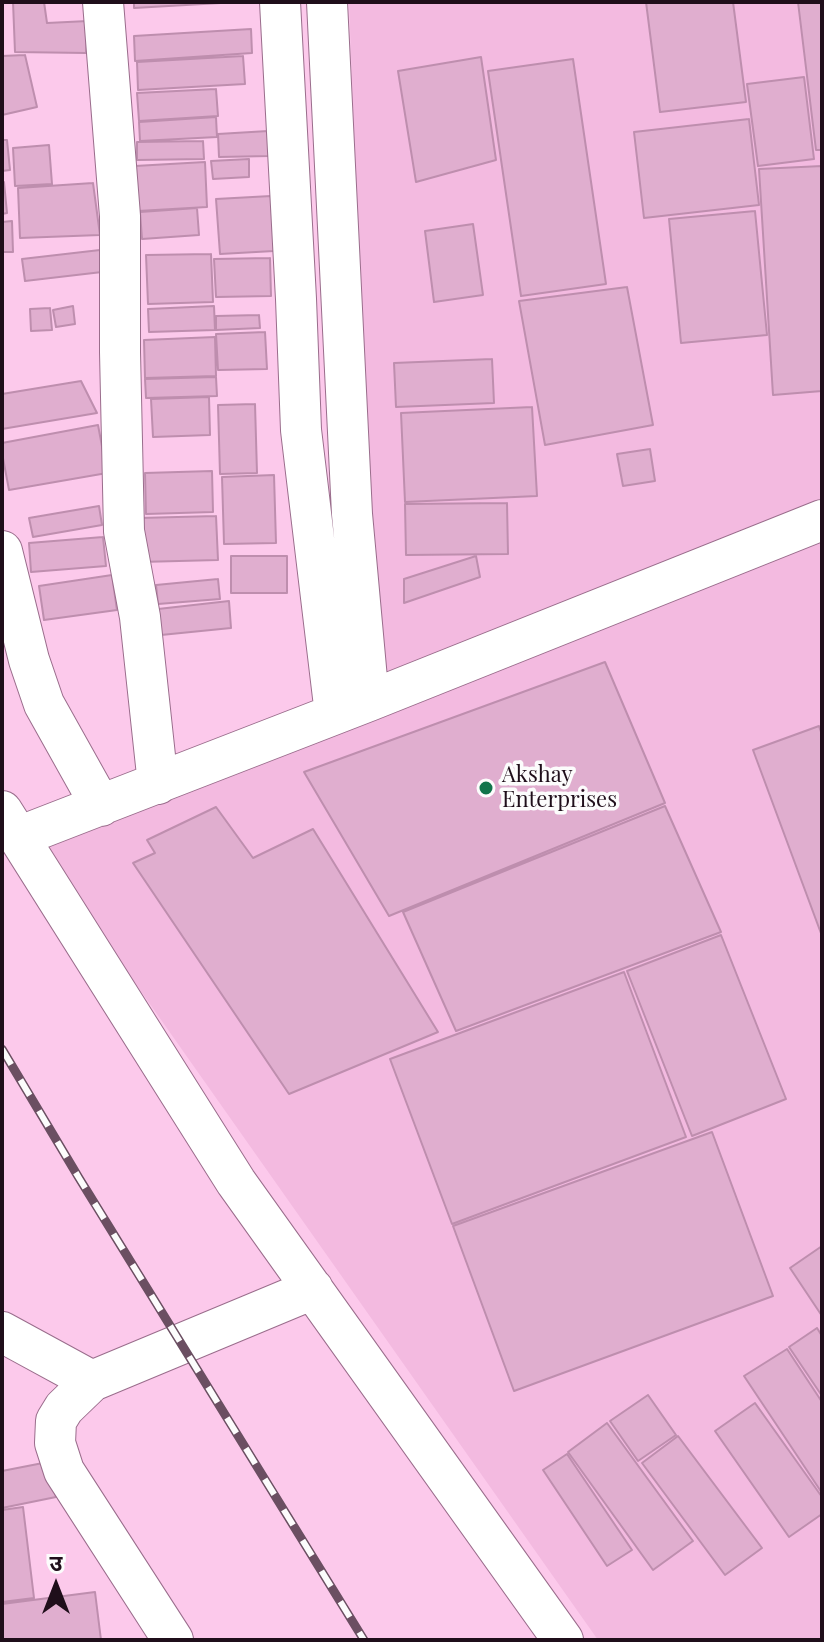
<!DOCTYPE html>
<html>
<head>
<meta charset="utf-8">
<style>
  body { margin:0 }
  #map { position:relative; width:824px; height:1642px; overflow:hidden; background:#fcc9eb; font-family:"Playfair Display","Noto Sans Devanagari",serif }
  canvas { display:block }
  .frame { position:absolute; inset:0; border:4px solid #1f0e1a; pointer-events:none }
  .north { position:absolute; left:16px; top:1546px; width:80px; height:80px; -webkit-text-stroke:6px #fcfcfc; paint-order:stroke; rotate:0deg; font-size:22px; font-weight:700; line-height:32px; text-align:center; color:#1f0e1a }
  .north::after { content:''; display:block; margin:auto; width:28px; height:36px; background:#1f0e1a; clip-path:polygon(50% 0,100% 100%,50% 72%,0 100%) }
</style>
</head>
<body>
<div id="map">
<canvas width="824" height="1642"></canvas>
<div class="frame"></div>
<div class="north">उ</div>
</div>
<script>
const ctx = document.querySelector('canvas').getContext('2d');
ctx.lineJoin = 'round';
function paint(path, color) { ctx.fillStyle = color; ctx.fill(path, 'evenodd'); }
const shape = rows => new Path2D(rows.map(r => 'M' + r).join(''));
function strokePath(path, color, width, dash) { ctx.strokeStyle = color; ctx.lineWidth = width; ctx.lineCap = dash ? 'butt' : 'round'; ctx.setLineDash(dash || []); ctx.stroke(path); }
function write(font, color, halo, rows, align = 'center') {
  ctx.font = font + ' "Playfair Display",serif'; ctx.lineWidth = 7; ctx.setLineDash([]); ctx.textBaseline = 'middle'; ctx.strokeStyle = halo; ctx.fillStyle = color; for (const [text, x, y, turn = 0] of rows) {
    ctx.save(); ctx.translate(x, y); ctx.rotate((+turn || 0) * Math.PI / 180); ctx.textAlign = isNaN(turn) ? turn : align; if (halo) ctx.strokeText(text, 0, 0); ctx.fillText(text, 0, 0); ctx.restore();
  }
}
paint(shape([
  [349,2,822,2,822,1640,598,1640,35,841,376,710]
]), '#f3bae0');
const building = shape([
  [13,2,44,2,47,23,88,21,86,53,15,52,13,2],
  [134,2,238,2,134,8,134,2],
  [646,2,733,2,746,102,660,112,646,2],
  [798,2,822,2,822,150,816,150,798,2],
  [251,29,252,53,135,61,134,36,251,29],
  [25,55,37,107,2,115,2,56,25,55],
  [243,56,245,84,138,90,137,62,243,56],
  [481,57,496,160,416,182,398,71,481,57],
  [573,59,606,284,521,296,488,71,573,59],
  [804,77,814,159,758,166,747,84,804,77],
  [216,89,218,116,139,121,137,93,216,89],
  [216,117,217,137,140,141,139,122,216,117],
  [749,119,759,205,644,218,634,132,749,119],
  [268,131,269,156,219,157,218,134,268,131],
  [2,140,7,140,10,170,2,171,2,140],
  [203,141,204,159,137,160,137,142,203,141],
  [49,145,52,184,15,186,13,148,49,145],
  [249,159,249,177,213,179,211,161,249,159],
  [205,162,207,207,138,211,135,166,205,162],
  [822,166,822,391,773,395,759,169,822,166],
  [2,182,4,182,7,213,2,214,2,182],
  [93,183,100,235,20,238,18,188,93,183],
  [271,196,274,251,220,254,216,199,271,196],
  [197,208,199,235,142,239,140,212,197,208],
  [755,211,767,335,681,343,669,219,755,211],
  [12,221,13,252,2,252,2,222,12,221],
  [473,224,483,295,434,302,425,231,473,224],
  [100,250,102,272,25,281,22,259,100,250],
  [211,254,213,302,148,304,146,255,211,254],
  [270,258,271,296,216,297,214,259,270,258],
  [627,287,653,425,545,445,519,301,627,287],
  [73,306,75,324,56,327,53,310,73,306],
  [214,306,215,330,149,332,148,309,214,306],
  [50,308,52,330,31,331,30,309,50,308],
  [259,315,260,328,216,330,216,316,259,315],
  [265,332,267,369,218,370,216,334,265,332],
  [215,337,216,376,145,378,144,340,215,337],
  [492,359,494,403,396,407,394,363,492,359],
  [216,377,217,396,146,398,145,379,216,377],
  [81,381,97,413,2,429,2,394,81,381],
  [209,397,210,435,153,437,151,399,209,397],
  [255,404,257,473,220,474,218,405,255,404],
  [532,407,537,496,405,502,401,413,532,407],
  [98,425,107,473,9,490,2,453,2,443,98,425],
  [650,449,655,481,623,486,617,454,650,449],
  [212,471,213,512,146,514,145,473,212,471],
  [274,475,276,543,224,544,222,477,274,475],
  [507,503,508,554,406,555,405,504,507,503],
  [99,506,102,525,33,537,29,518,99,506],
  [216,516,218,560,140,562,139,518,216,516],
  [103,537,106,566,31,572,29,543,103,537],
  [231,556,287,556,287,593,231,593,231,556],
  [476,556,480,577,404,603,404,579,476,556],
  [112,575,117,610,44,620,39,586,112,575],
  [218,579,220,599,158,604,156,585,218,579],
  [229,601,231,628,161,635,158,609,229,601],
  [605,662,665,803,389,916,304,772,605,662],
  [819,726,822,735,822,936,753,750,819,726],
  [665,806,721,932,456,1031,403,912,665,806],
  [216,807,253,858,313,829,438,1032,289,1094,133,863,155,853,147,840,216,807],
  [721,935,786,1099,692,1136,627,971,721,935],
  [624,972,686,1137,452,1224,390,1059,624,972],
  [712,1132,773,1296,514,1391,453,1226,712,1132],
  [822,1246,822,1316,790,1268,822,1246],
  [817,1328,822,1336,822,1396,789,1347,817,1328],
  [787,1349,822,1402,822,1493,744,1376,787,1349],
  [648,1395,676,1435,638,1461,610,1421,648,1395],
  [755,1403,822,1497,822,1514,789,1537,715,1431,755,1403],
  [607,1423,693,1541,653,1570,568,1452,607,1423],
  [678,1436,762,1548,725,1575,642,1463,678,1436],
  [567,1454,632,1550,607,1566,543,1470,567,1454],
  [48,1462,56,1497,2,1508,2,1471,48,1462],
  [23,1507,34,1598,2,1602,2,1510,23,1507],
  [95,1592,101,1640,2,1640,2,1604,95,1592]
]);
paint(building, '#e0aecf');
strokePath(building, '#be8eae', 2);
const minor = shape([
  [103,2,120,216,120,352,124,531,140,617,158,784],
  [280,2,296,299,301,430,335,714],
  [327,2,352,514,369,701],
  [2,551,29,660,44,704,101,806],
  [2,811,236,1182,563,1640],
  [18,837,369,701,822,520],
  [2,1332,92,1381],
  [173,1640,64,1471,55,1443,56,1421,64,1408,92,1381,313,1289]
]);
strokePath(minor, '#9a6d8c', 42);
strokePath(minor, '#fff', 40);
const rail = shape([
  [2,1049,79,1178,364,1640]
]);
strokePath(rail, '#6b4f62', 9);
strokePath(rail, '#fcfcfc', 6, [18]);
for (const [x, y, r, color] of [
  [486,788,8,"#11744b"]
]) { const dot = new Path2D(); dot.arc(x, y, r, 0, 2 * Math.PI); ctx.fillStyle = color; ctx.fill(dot); strokePath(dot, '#fcfcfc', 3); }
write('22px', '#1f0e1a', '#fcfcfc', [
  ["Akshay",502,775],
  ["Enterprises",502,800]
], 'left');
</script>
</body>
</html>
